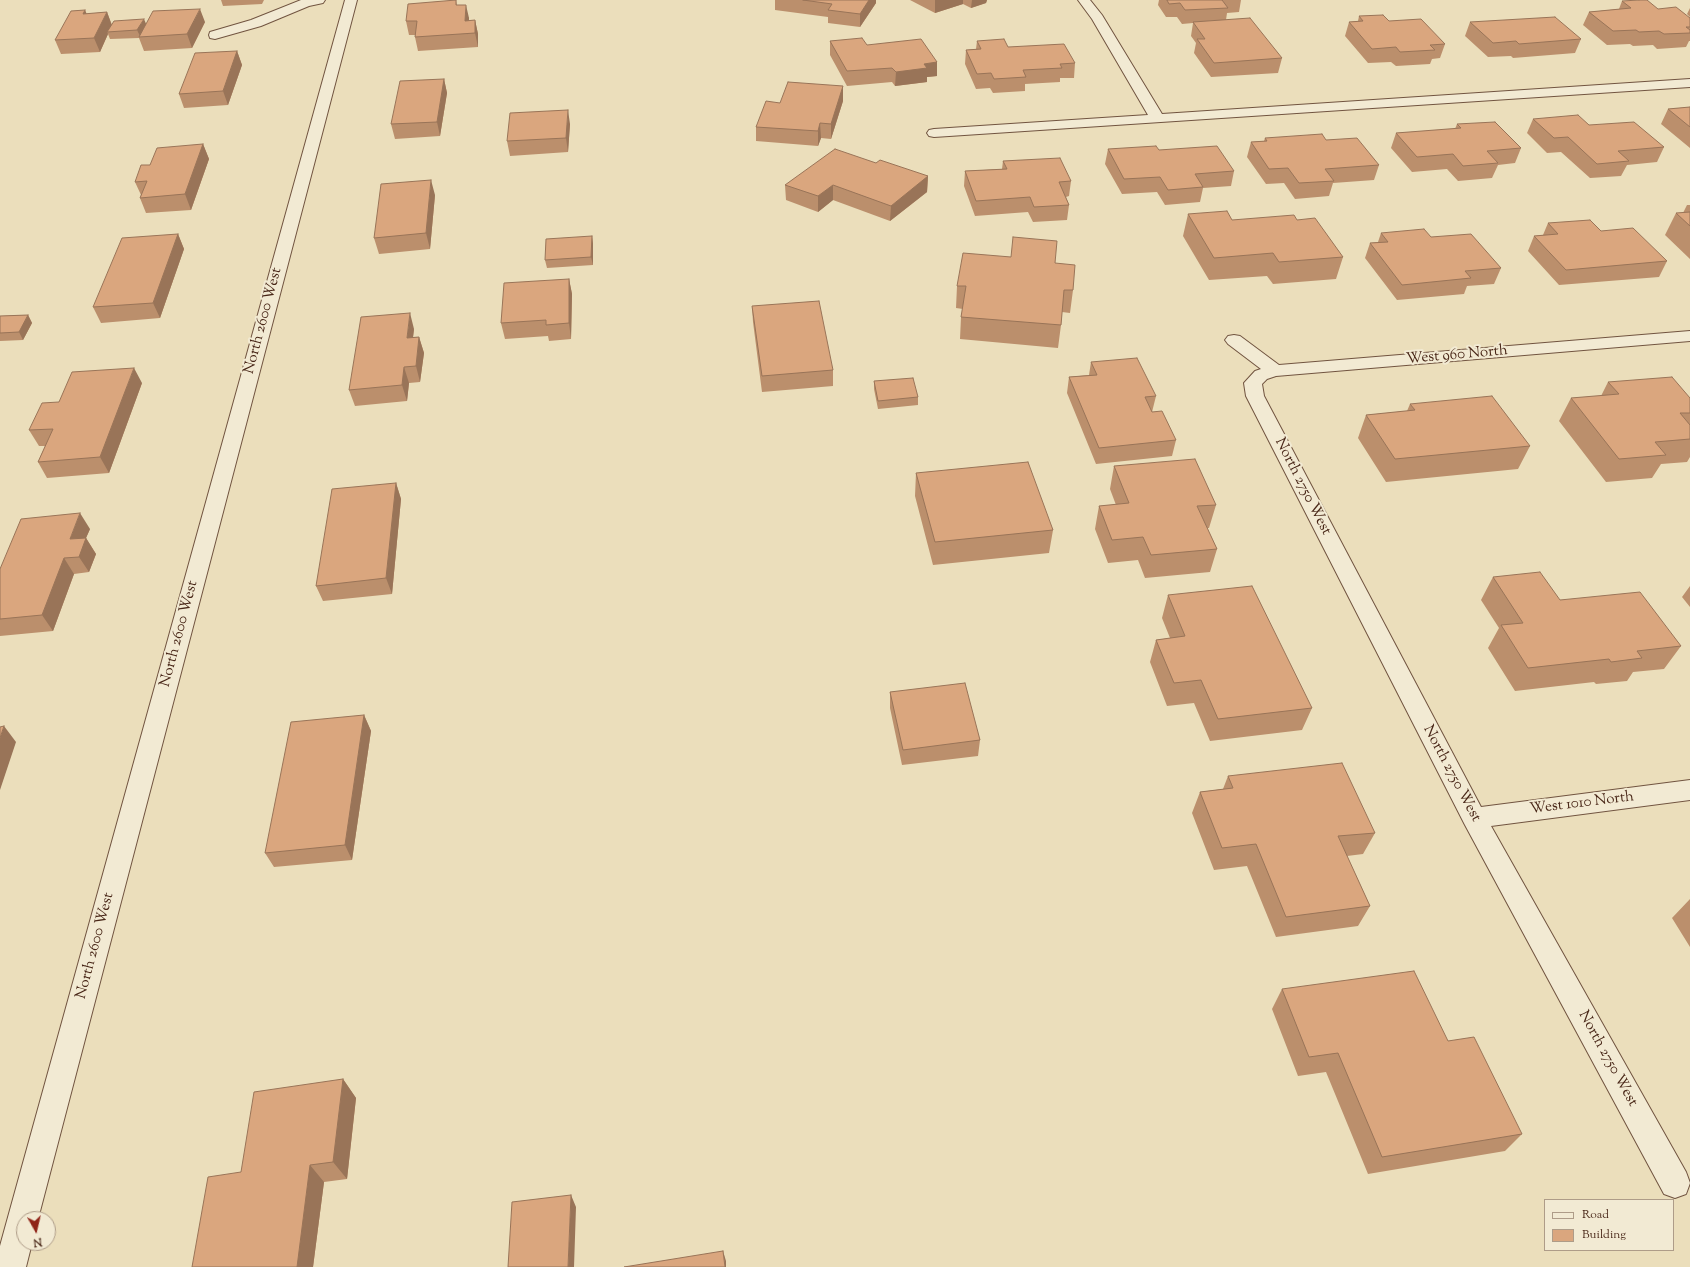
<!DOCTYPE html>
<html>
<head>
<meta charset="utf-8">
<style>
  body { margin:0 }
  #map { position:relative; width:1690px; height:1267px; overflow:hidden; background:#ebdebb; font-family:"Sorts Mill Goudy",serif }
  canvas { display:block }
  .legend { position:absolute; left:1544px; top:1199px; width:130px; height:52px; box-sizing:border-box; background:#f2ead3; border:1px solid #ae9c88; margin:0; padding:5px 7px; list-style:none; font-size:12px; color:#482617 }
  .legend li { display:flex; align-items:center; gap:8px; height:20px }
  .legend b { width:20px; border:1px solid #ae9c88 }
  .north { position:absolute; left:16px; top:1211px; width:40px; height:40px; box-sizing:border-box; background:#f2ead3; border:1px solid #ae9c88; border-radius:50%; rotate:172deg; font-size:11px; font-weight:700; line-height:16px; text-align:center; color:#482617 }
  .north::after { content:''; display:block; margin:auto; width:14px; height:18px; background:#8f2418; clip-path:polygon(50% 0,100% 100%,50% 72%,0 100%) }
</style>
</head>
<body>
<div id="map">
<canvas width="1690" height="1267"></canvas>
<ul class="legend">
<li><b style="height:5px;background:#f2ead3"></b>Road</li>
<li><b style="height:11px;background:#daa67e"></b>Building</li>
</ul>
<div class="north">N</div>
</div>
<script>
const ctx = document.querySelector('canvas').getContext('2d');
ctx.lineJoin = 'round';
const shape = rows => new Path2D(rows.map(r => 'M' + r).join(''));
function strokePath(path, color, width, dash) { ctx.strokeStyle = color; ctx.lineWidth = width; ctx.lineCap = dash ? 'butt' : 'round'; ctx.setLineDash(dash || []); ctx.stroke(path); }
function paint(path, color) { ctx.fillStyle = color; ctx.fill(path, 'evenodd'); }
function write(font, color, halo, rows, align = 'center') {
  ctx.font = font + ' "Sorts Mill Goudy",serif'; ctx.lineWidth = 4; ctx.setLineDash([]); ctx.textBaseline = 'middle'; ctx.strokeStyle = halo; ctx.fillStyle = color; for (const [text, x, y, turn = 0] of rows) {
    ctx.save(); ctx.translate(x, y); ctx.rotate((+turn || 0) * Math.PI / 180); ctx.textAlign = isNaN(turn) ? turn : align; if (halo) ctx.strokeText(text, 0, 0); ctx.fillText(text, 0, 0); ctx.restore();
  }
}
const minor = shape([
  [301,0,325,0,323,3,309,6,261,26,215,39,210,38,209,35,210,32,251,20,301,0],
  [345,0,357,0,38,1219,24,1219,24,1243,32,1243,26,1267,0,1267,0,1246,345,0],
  [1078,0,1090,0,1102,15,1162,114,1690,79,1690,87,934,137,929,136,927,133,929,130,934,129,1148,115,1092,19,1078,0],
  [1690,331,1690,341,1276,376,1267,379,1262,384,1264,396,1481,807,1690,780,1690,800,1491,826,1686,1172,1690,1183,1686,1194,1675,1198,1664,1194,1465,825,1246,396,1244,383,1255,371,1261,369,1228,344,1225,340,1228,336,1234,335,1240,336,1279,365,1690,331]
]);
strokePath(minor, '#715440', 2);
paint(minor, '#f2ead3');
paint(shape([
  [221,0,264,0,262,4,223,6],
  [456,0,457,5,469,18,469,21,475,20,478,34,478,47,418,51,415,37,415,35,409,35,406,21],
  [775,0,869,0,876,3,860,27,828,23,828,17,775,10],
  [910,0,987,0,986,3,971,8,963,4,935,13],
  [1159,0,1241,0,1239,12,1227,13,1226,20,1282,58,1278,73,1211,77,1194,53,1196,43,1191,36,1193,23,1182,24,1177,17,1166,17,1158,5],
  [1622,1,1658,9,1690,18,1690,41,1689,41,1686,47,1657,49,1653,45,1633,46,1630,44,1607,45,1583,25,1589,12,1619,9],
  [1690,8,1690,17,1687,14],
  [85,10,86,14,107,12,112,25,205,22,192,48,144,51,139,38,110,39,108,34,100,52,61,54,55,40],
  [1359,16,1389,21,1445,44,1440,58,1432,59,1430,64,1396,66,1391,62,1368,63,1345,36,1349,22,1358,21],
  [1470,22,1581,39,1575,53,1513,58,1511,56,1488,57,1465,36],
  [830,41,867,45,937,62,937,76,927,77,927,82,895,86,892,82,847,86,830,55],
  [977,41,1075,63,1074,78,1060,78,1060,82,1025,84,1025,91,993,93,990,88,976,89,965,64,966,50,976,49],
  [237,51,242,65,228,105,184,108,179,94],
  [444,79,447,93,440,136,395,139,391,124],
  [843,86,843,101,831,139,821,138,818,146,756,141,756,127,780,103],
  [1690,107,1690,148,1661,124,1668,109],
  [1533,119,1589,125,1664,147,1657,162,1627,165,1621,176,1590,178,1561,152,1547,153,1527,133],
  [570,124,568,152,510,156,507,141],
  [1457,124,1521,148,1515,163,1498,165,1492,178,1458,181,1447,169,1412,172,1391,148,1396,133,1455,129],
  [1265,138,1326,140,1379,165,1374,180,1333,183,1329,196,1295,199,1284,183,1266,184,1247,157,1251,142,1264,141],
  [203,144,209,159,191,210,146,213,140,198,141,195,135,182,150,165],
  [1108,149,1159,150,1234,171,1231,186,1203,188,1200,202,1165,205,1157,192,1122,194,1105,164],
  [1003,161,1071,181,1069,196,1066,197,1069,205,1067,220,1033,222,1028,212,975,216,964,186,965,171,1002,169],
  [876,163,928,176,927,192,890,221,833,200,818,212,786,200,785,185],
  [435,195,430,249,379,254,374,238],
  [1687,205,1690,205,1690,259,1665,235,1676,213,1683,213],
  [1188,214,1232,220,1297,220,1343,257,1336,279,1273,284,1267,276,1209,280,1183,236],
  [1548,223,1601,231,1667,261,1659,277,1559,285,1528,251,1534,236,1543,235],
  [1381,233,1431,237,1501,268,1494,284,1467,286,1464,294,1397,300,1365,258,1370,243,1378,242],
  [178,234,184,249,160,318,101,323,93,307],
  [592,236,593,244,593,265,547,268,545,260],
  [1011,257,1055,263,1073,290,1070,313,1062,312,1061,325,1058,348,960,339,961,317,963,309,956,308,957,286],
  [569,279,572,294,571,339,549,341,548,336,505,339,501,323],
  [752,306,833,370,833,386,762,392,753,322],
  [28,315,32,323,23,340,0,341,0,316],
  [414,329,413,337,419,337,424,353,420,382,409,383,407,401,355,406,349,390],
  [1091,362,1156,396,1152,412,1176,440,1172,456,1096,464,1067,393,1069,377,1089,375],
  [874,381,918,397,918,405,878,409,874,389],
  [1608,382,1690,398,1690,457,1687,462,1661,464,1652,478,1606,482,1559,421,1571,398,1601,396],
  [142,383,109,473,47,478,38,462,45,446,39,446,29,430,59,402],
  [1410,404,1530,446,1518,469,1386,482,1358,438,1366,415,1407,411],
  [1114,466,1216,505,1209,528,1207,528,1217,549,1210,572,1145,578,1138,560,1108,563,1095,529,1099,506,1116,505,1110,489],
  [916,473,1053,530,1049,553,933,565,915,496],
  [396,483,401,499,392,594,323,601,316,586],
  [90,529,86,538,96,554,89,572,74,574,53,631,0,636,0,569],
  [1493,577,1560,600,1681,646,1664,669,1633,672,1627,681,1596,684,1594,682,1515,691,1488,648,1499,628,1481,600],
  [1690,586,1690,607,1682,597],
  [1168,595,1312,708,1302,730,1210,741,1194,703,1167,706,1150,662,1156,640,1170,638,1162,618],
  [890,692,980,740,978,756,902,765,890,708],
  [364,715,371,731,352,860,274,867,265,853],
  [1228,776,1375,833,1363,854,1347,856,1370,906,1358,926,1276,937,1247,866,1214,870,1192,813,1200,792,1223,789],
  [1690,899,1690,947,1672,918],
  [1282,989,1448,1041,1522,1134,1505,1151,1368,1174,1326,1072,1298,1076,1272,1009],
  [343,1079,356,1098,347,1179,324,1182,313,1267,192,1267,241,1172]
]), '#bb8f6c');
paint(shape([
  [869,0,876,0,876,3,860,27,860,14],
  [935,0,963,0,963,4,935,13],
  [972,0,987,0,986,3,971,8],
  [466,5,469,18,468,35,465,21],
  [200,9,205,22,192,48,187,34],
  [85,10,91,24,83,14],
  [107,12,112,26,107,32,108,34,100,52,94,38],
  [144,19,147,26,140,36,137,30],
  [475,20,478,34,478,47,475,33],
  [237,51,242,65,228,105,223,91],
  [937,62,937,76,927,77,927,82,895,86,896,72,924,64],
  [444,79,447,93,440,136,437,122],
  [843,86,843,101,831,139,831,124],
  [568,110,570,124,568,152,566,138],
  [820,123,821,138,818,146,818,131],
  [203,144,209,159,191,210,185,194],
  [928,176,927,192,890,221,891,206],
  [431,180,435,195,430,249,426,233],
  [833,185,833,200,818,212,818,196],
  [178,234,184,249,160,318,153,303],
  [592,236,593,244,593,265,591,257],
  [569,279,572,294,571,339,569,323],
  [410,313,414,329,411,354,407,338],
  [28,315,32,323,23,340,19,332],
  [419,337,424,353,420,382,416,366],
  [404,367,409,383,407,401,402,385],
  [134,368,142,383,109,473,100,457],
  [396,483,401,499,392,594,386,578],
  [80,513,90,529,86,538,96,554,89,572,79,557,70,539],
  [64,558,74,574,53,631,42,615],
  [364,715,371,731,352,860,345,845],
  [4,726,16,742,0,790,0,738],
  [343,1079,356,1098,347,1179,333,1162],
  [310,1165,324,1182,313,1267,297,1267],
  [571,1195,576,1207,574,1267,568,1267],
  [723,1251,726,1261,726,1267,725,1267]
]), '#997458');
const building = shape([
  [456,0,456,5,466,5,465,21,475,20,475,33,415,37,417,21,406,21,408,4,456,0],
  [803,0,869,0,860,14,828,10,832,4,803,0],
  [1167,0,1222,0,1228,8,1185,10,1180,3,1169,4,1167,0],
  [1639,0,1647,0,1658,9,1676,7,1690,18,1690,27,1686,27,1690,30,1690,33,1664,34,1659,31,1639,32,1636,30,1613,31,1589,12,1631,8,1622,1,1639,0],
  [200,9,187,34,139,37,153,11,200,9],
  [85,10,83,14,107,12,94,38,55,40,71,11,85,10],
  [1383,15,1389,21,1421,19,1445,44,1430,45,1435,50,1400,52,1396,47,1372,49,1349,22,1363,21,1359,16,1383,15],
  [1555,17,1581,39,1519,44,1516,41,1493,43,1470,22,1555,17],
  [1250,18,1282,58,1214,63,1197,39,1205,39,1193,22,1250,18],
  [144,19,137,30,107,32,114,21,144,19],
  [862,38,867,45,921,39,937,62,924,64,927,68,896,72,892,68,847,71,830,41,862,38],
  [1004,39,1008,47,1064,44,1075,63,1060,64,1062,68,1023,70,1026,77,994,79,991,73,977,74,966,50,981,49,977,41,1004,39],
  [237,51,223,91,179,94,195,53,237,51],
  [444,79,437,122,391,124,400,81,444,79],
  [788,82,843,86,831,124,820,123,818,131,756,127,766,101,780,103,788,82],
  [1690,107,1690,127,1668,109,1690,107],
  [568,110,566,138,507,141,510,113,568,110],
  [1578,115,1589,125,1634,122,1664,147,1618,151,1629,161,1597,164,1568,137,1554,138,1533,119,1578,115],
  [1495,122,1521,148,1487,151,1498,163,1463,166,1453,154,1417,157,1396,133,1461,128,1457,124,1495,122],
  [1322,134,1326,140,1357,138,1379,165,1325,169,1334,181,1299,183,1288,168,1269,169,1251,142,1267,141,1265,138,1322,134],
  [203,144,185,194,140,198,147,181,135,182,141,165,150,165,157,148,203,144],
  [1156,146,1159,150,1217,146,1234,171,1195,174,1203,187,1168,190,1160,177,1124,179,1108,149,1156,146],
  [835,149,876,163,880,160,928,176,891,206,833,185,818,196,785,185,835,149],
  [1060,158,1071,181,1059,182,1069,205,1034,207,1030,197,976,201,965,171,1007,169,1003,161,1060,158],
  [431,180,426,233,374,238,381,184,431,180],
  [1227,211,1232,220,1294,215,1297,220,1315,218,1343,257,1279,262,1273,253,1214,258,1188,214,1227,211],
  [1690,212,1690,226,1676,213,1690,212],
  [1590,220,1601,231,1633,228,1667,261,1566,270,1534,236,1558,234,1548,223,1590,220],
  [1424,229,1431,237,1471,234,1501,268,1465,271,1471,278,1402,285,1370,243,1388,242,1381,233,1424,229],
  [178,234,153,303,93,307,122,238,178,234],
  [592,236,591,257,545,260,546,239,592,236],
  [1013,237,1057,241,1055,263,1075,265,1073,290,1064,290,1061,325,961,317,966,286,957,286,963,253,1011,257,1013,237],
  [569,279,569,323,546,325,546,320,501,323,504,283,569,279],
  [819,301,833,370,762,376,752,306,819,301],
  [410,313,407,338,419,337,416,366,404,367,402,385,349,390,361,317,410,313],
  [28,315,19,332,0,333,0,316,28,315],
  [1137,358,1156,396,1145,397,1152,412,1162,411,1176,440,1099,448,1069,377,1097,375,1091,362,1137,358],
  [134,368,100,457,38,462,53,429,29,430,42,403,59,402,72,372,134,368],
  [1672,377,1690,398,1690,413,1680,413,1690,425,1690,439,1655,442,1666,455,1619,459,1571,398,1619,394,1608,382,1672,377],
  [913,378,918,397,878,401,874,381,913,378],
  [1492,396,1530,446,1395,459,1366,415,1415,410,1410,404,1492,396],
  [1195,459,1216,505,1197,506,1217,549,1151,555,1143,537,1112,540,1099,506,1129,503,1114,466,1195,459],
  [1028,462,1053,530,935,542,916,473,1028,462],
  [396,483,386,578,316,586,332,489,396,483],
  [80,513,70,539,86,538,79,557,64,558,42,615,0,619,0,569,21,519,80,513],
  [1540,572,1560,600,1640,592,1681,646,1637,651,1642,658,1611,662,1609,659,1528,668,1501,625,1523,623,1493,577,1540,572],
  [1252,586,1312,708,1218,719,1201,680,1174,683,1156,640,1185,636,1168,595,1252,586],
  [965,683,980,740,903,750,890,692,965,683],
  [364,715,345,845,265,853,291,722,364,715],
  [4,726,0,738,0,727,4,726],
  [1342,763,1375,833,1338,836,1370,906,1286,917,1256,844,1222,848,1200,792,1233,788,1228,776,1342,763],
  [1414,971,1448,1041,1474,1037,1522,1134,1382,1157,1338,1053,1309,1057,1282,989,1414,971],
  [343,1079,333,1162,310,1165,297,1267,192,1267,208,1177,241,1172,254,1092,343,1079],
  [571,1195,568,1267,508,1267,512,1202,571,1195],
  [723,1251,725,1267,624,1267,723,1251]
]);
paint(building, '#daa67e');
strokePath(building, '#997458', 1);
write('15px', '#482617', '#f2ead3', [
  ["North 2600 West",264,321,-75],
  ["West 960 North",1457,356,-5],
  ["North 2750 West",1302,487,63],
  ["North 2600 West",180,634,-75],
  ["North 2750 West",1451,774,62],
  ["West 1010 North",1582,804,-7],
  ["North 2600 West",96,946,-75],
  ["North 2750 West",1607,1059,61]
]);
</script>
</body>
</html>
